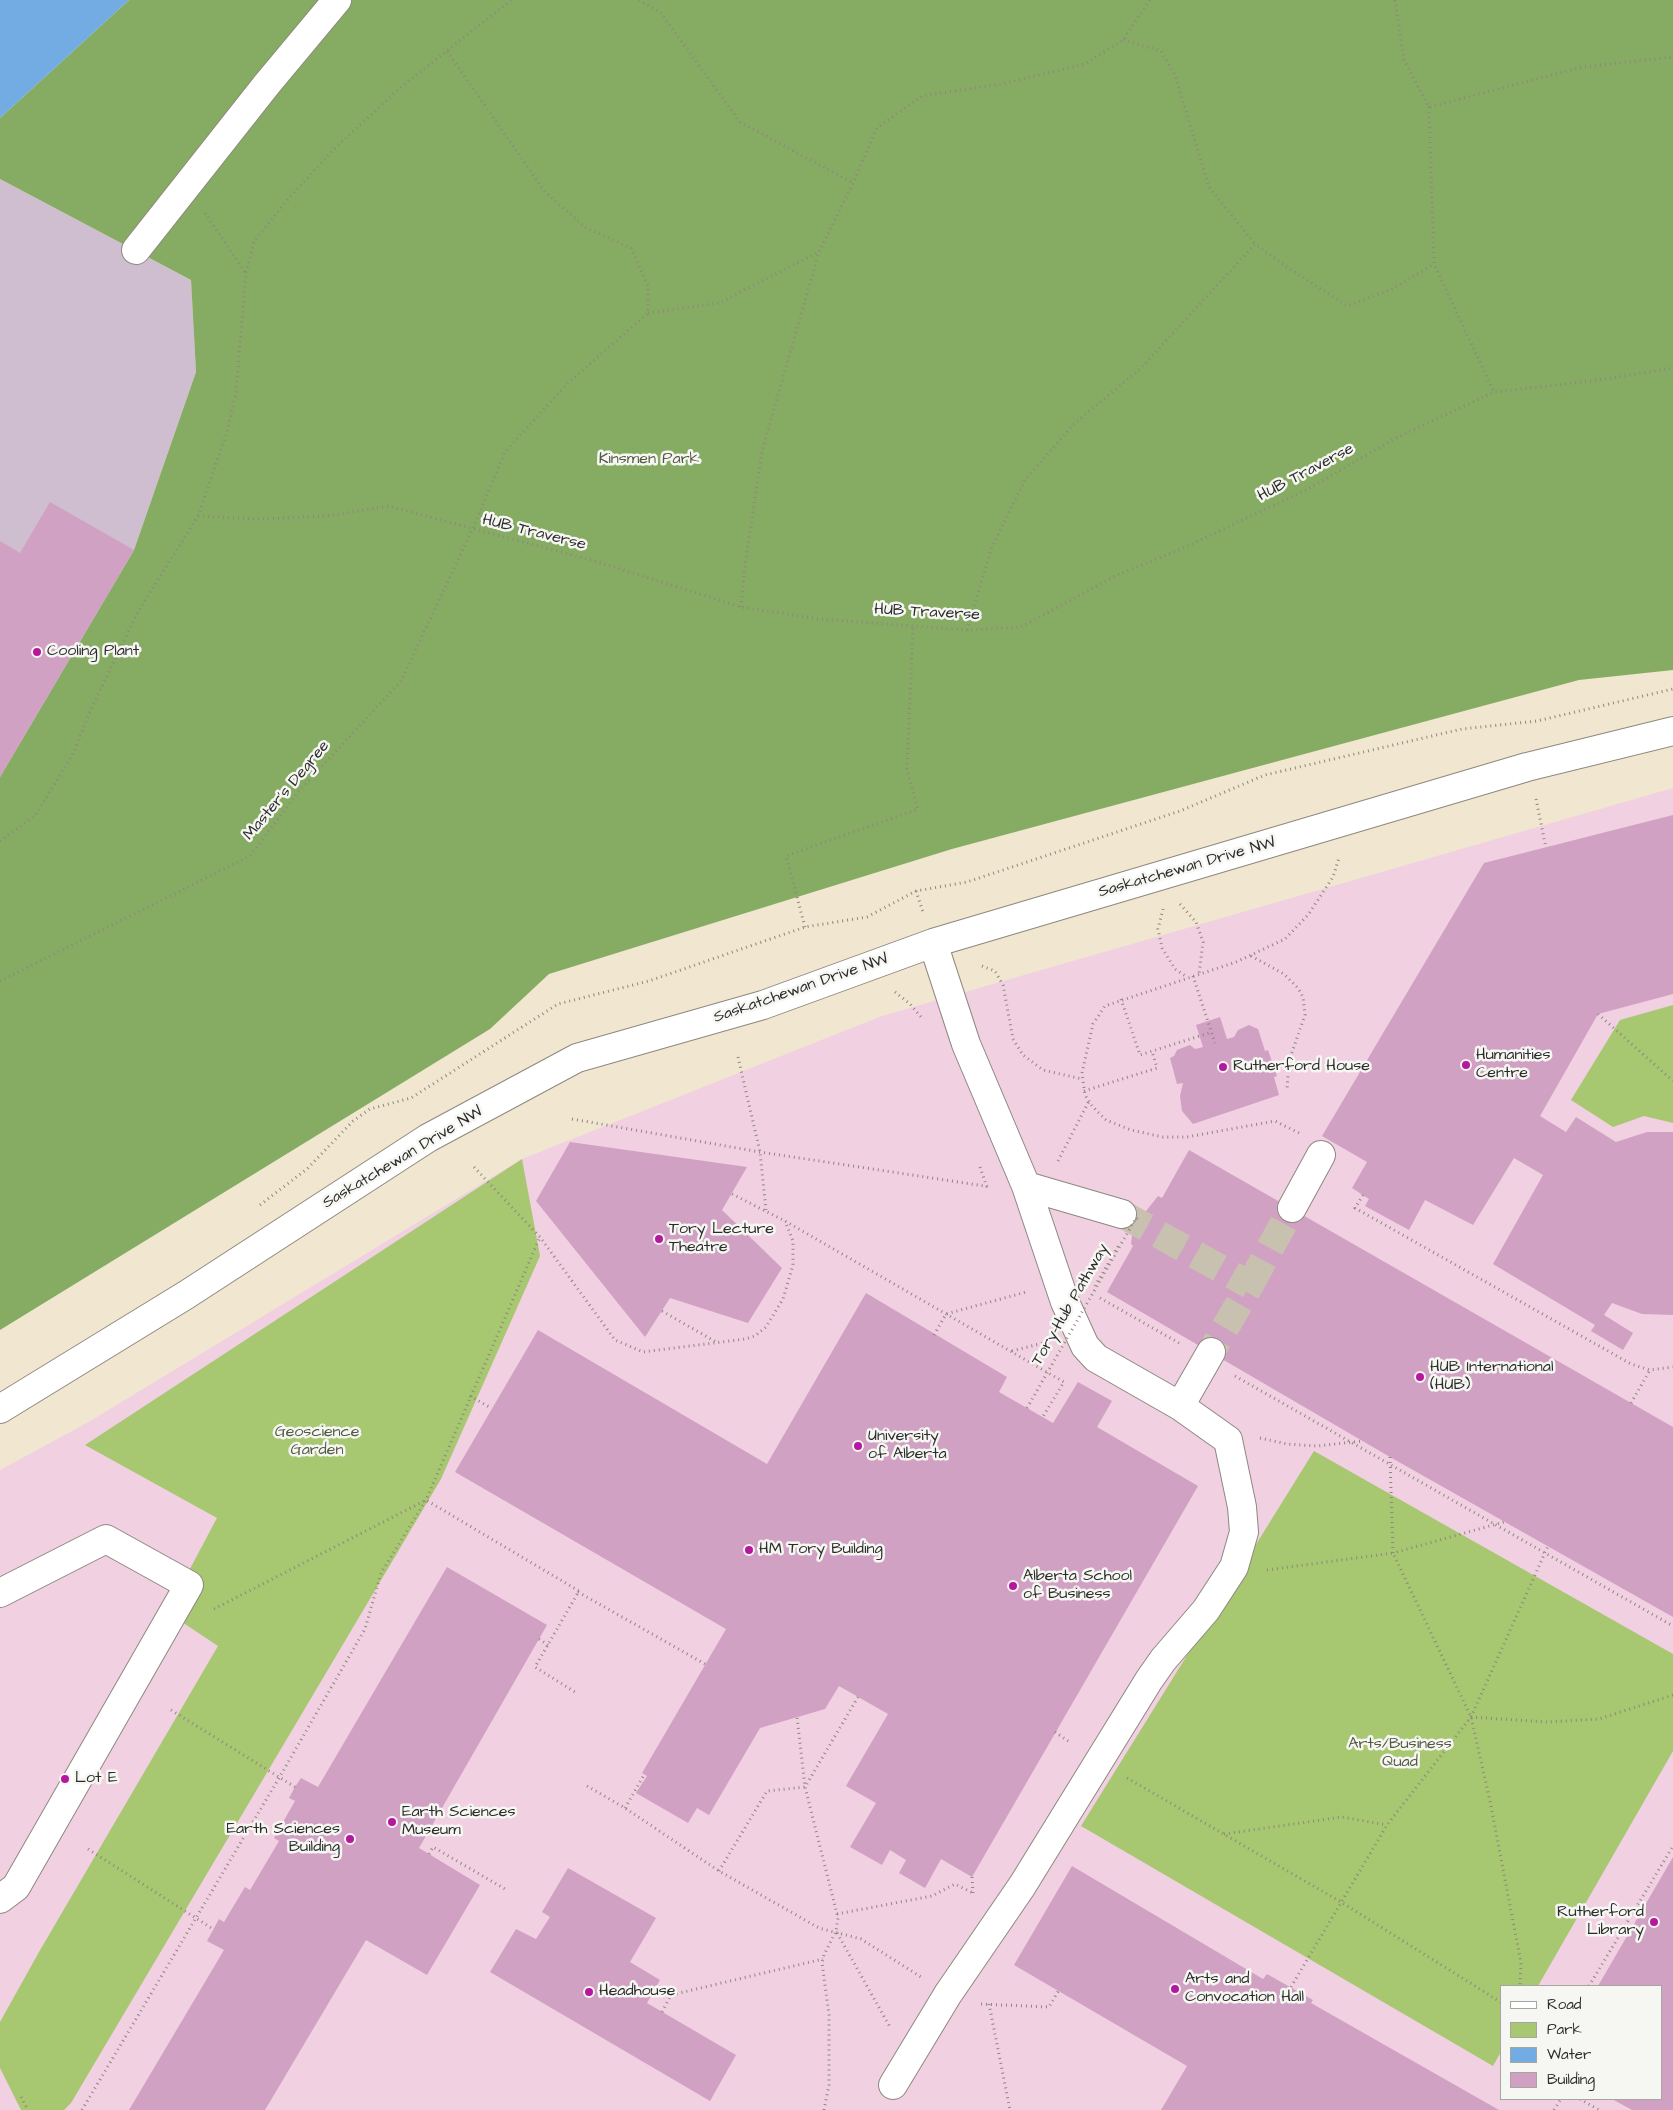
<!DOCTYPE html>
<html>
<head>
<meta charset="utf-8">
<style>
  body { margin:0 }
  #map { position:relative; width:1673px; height:2110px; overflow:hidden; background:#f1e6d0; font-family:"Architects Daughter",sans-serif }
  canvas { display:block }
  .legend { position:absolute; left:1500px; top:1985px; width:162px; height:115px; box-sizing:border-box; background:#f6f6f2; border:1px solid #a5a5a2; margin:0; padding:6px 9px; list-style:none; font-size:15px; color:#2b2b2b }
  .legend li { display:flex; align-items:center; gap:10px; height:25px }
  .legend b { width:25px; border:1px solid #a5a5a2 }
</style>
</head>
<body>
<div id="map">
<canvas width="1673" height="2110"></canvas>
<ul class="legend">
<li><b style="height:6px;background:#fff"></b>Road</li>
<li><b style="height:14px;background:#a7c770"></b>Park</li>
<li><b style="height:14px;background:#72ace2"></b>Water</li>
<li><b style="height:14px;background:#d1a1c3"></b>Building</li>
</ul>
</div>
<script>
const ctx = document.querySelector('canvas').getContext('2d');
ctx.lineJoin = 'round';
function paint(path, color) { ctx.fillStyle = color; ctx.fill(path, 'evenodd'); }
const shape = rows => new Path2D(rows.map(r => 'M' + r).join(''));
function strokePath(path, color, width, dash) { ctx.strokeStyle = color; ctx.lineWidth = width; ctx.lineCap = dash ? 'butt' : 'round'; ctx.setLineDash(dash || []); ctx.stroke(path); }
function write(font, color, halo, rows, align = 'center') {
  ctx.font = font + ' "Architects Daughter",sans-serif'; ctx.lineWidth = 5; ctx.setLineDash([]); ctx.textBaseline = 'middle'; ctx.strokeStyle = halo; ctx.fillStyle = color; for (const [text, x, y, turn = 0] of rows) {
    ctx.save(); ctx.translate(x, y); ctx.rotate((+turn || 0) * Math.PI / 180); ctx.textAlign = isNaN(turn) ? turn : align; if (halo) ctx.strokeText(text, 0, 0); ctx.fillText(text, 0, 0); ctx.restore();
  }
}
paint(shape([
  [1673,788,1673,2110,0,2110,0,1470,87,1423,522,1159,882,1016],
  [1502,1986,1662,1986,1662,2099,1502,2099]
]), '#f1d0e2');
paint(shape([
  [0,179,191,280,196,372,134,550,0,777]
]), '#cebed0');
paint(shape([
  [1673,1005,1673,1123,1644,1116,1613,1127,1571,1100,1620,1020],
  [522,1159,540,1256,441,1479,71,2103,64,2110,21,2110,0,2068,0,2022,39,1952,218,1646,167,1612,217,1518,85,1445],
  [1314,1451,1673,1654,1673,1751,1538,1986,1502,1986,1502,2050,1493,2066,1081,1826]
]), '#a7c770');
paint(shape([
  [129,0,1673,0,1673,670,1579,680,952,849,549,974,490,1029,0,1330,0,777,134,550,196,372,191,280,0,179,0,118]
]), '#85ac62');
paint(shape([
  [0,0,129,0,0,118]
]), '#72ace2');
paint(shape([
  [50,502,134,550,0,777,0,541,20,553],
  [1673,815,1673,994,1598,1014,1540,1116,1566,1132,1576,1117,1616,1142,1647,1132,1673,1132,1673,1315,1642,1314,1612,1303,1604,1315,1633,1333,1623,1350,1591,1331,1595,1325,1493,1264,1543,1175,1514,1158,1473,1225,1425,1200,1409,1230,1365,1206,1369,1199,1352,1188,1367,1162,1322,1136,1484,863],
  [1220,1017,1227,1039,1234,1037,1238,1030,1249,1025,1258,1029,1265,1051,1268,1050,1277,1076,1274,1077,1279,1095,1193,1124,1182,1111,1180,1096,1183,1083,1177,1084,1170,1058,1174,1056,1177,1050,1190,1045,1195,1049,1203,1047,1196,1025],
  [570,1142,747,1167,722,1210,782,1268,748,1323,670,1298,645,1337,536,1201],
  [1189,1150,1673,1427,1673,1617,1390,1457,1107,1292,1133,1246,1131,1244,1132,1236,1139,1220,1158,1196,1162,1198],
  [866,1293,1007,1377,999,1392,1053,1423,1078,1382,1112,1401,1097,1427,1198,1486,972,1877,941,1859,925,1888,899,1873,906,1860,890,1850,882,1865,850,1847,876,1803,846,1786,888,1714,839,1686,825,1709,760,1728,709,1815,697,1808,688,1823,636,1793,647,1776,642,1773,726,1629,455,1472,538,1330,767,1464],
  [447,1567,547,1625,419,1848,480,1885,427,1975,366,1940,265,2110,129,2110,224,1950,207,1941,219,1919,224,1922,245,1887,250,1890,279,1841,274,1838,295,1801,289,1798,295,1787,301,1778,318,1787],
  [1673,1857,1673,2110,1632,2110,1612,2099,1662,2099,1662,1986,1598,1986],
  [1072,1866,1263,1979,1267,1974,1313,2000,1311,2003,1499,2110,1161,2110,1187,2066,1014,1965],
  [568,1868,656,1918,630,1962,660,1980,647,2003,736,2055,710,2101,490,1972,516,1929,536,1939,550,1917,542,1912]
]), '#d1a1c3');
strokePath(shape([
  [1122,1214,1250,1285,1211,1352],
  [1250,1285,1292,1208]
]), '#c9c1af', 28, [28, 14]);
const minor = shape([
  [136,250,267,84,337,0],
  [933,943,966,1044,1026,1186,1065,1302,1085,1346,1096,1358,1180,1406,1211,1352],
  [1026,1186,1122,1214],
  [1292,1208,1321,1155],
  [0,1409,186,1295,428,1138,577,1058,763,1005,933,943,1527,767,1673,731],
  [0,1593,106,1539,189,1585,16,1887,0,1899],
  [893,2085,948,1994,1022,1886,1149,1680,1163,1660,1206,1610,1234,1567,1244,1532,1242,1507,1228,1440,1180,1406]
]);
strokePath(minor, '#8e887e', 30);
strokePath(shape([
  [639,0,660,12,740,122,853,183],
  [1395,0,1404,60,1429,107,1583,67,1673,57],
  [1123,40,1161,51,1175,75,1209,187,1255,244],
  [1429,107,1434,264,1494,392],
  [205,213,245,272],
  [648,313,719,303,819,252],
  [198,516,262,519,327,516,388,506,595,561,741,607,819,619,967,630,1021,627,1119,574,1179,550,1308,489,1394,439,1494,392,1599,380,1673,368],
  [741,607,745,565,762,451,819,252,853,183,877,128,922,96,1001,84,1085,64,1123,40,1150,0],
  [967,630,992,547,1025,480,1074,424,1141,368,1255,244,1291,270,1348,306,1392,289,1434,264],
  [1536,799,1546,848],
  [0,841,35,816,74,752,90,711,139,610,198,516,227,432,236,392,246,273,254,241,289,198,335,148,400,88,511,0],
  [916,891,923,912],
  [1180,904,1196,922,1203,942,1199,974],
  [1163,909,1158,929,1162,948,1175,969,1187,977],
  [805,927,786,856,918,809,907,769,913,626],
  [1251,956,1284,974,1298,988,1303,997,1305,1015,1289,1061,1287,1089],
  [982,966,995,971,1003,985,1013,1039,1023,1055,1043,1070,1082,1079],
  [1193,976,1215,1043],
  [0,981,250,856,299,791,401,681,472,530,505,452,567,384,648,313,648,286,631,248,586,228,545,192,447,51],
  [895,992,910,1004,921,1017],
  [1121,999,1140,1055,1212,1032],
  [1598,1014,1673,1081],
  [738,1057,760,1152,766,1210],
  [1084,1091,1157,1068,1152,1051],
  [572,1119,760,1152,991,1187],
  [1299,1133,1275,1121,1187,1137,1163,1137,1131,1130,1106,1120,1092,1106,1085,1095,1082,1073,1093,1024,1105,1006,1236,962,1285,939,1308,915,1333,877,1339,858],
  [1058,1161,1089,1101],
  [474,1167,540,1237,615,1340,643,1352,745,1339,755,1336,766,1327,783,1299,793,1265,793,1241,785,1221],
  [980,1167,987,1187],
  [732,1194,785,1221,1064,1382,1042,1418],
  [1363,1195,1355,1208,1631,1364,1650,1370,1673,1367],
  [260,1205,307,1169,353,1121,370,1109,411,1098,558,1004,649,981,805,927,867,917,916,891,967,882,1180,811,1265,775,1462,729,1537,721,1673,689],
  [1095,1286,1119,1245],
  [1100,1298,1179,1343],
  [662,1311,716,1342],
  [934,1335,946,1314,1026,1292],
  [1012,1351,1047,1342],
  [1235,1376,1673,1626],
  [470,1396,491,1408],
  [1631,1403,1650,1370],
  [1260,1438,1287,1444,1317,1446,1363,1441],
  [1390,1457,1393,1553,1504,1522],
  [1267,1570,1393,1553,1471,1717,1490,1801,1521,1963,1520,1986],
  [578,1592,705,1664],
  [214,1609,426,1500,579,1591,535,1667,575,1692],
  [539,1639,548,1645],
  [858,1697,805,1787,838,1918,836,1931,890,2027],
  [171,1710,295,1787],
  [1471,1717,1547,1722,1599,1719,1673,1695],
  [1055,1732,1071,1743],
  [1127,1778,1341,1902,1502,2003],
  [587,1786,625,1808,719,1871,819,1928,861,1939,921,1977],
  [625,1808,644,1775],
  [1224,1834,1342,1817,1387,1825],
  [88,1849,213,1929],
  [429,1854,433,1847,505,1889],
  [719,1871,767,1791,805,1787,797,1717],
  [972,1877,973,1894],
  [837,1914,932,1896,955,1884,973,1893],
  [1589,1986,1673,1846],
  [1291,1987,1387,1825,1471,1717,1548,1546],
  [981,2004,1049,2007,1059,1990],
  [989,2004,1010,2110],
  [662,2012,671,1995,823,1959],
  [21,2097,28,2110],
  [1580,2099,1599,2110],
  [82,2110,279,1778,365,1629,381,1573,426,1500,540,1237],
  [824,2110,829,2085,829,2015,822,1963,824,1955,836,1931],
  [1554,2110,1561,2099]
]), '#8e887e', 3, [1, 4]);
strokePath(minor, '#fff', 28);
strokePath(shape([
  [1027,1408,1136,1218,1139,1220]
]), '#8e887e', 3, [1, 4]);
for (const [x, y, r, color] of [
  [37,652,5,"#b5179e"],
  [1466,1065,5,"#b5179e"],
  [1223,1067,5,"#b5179e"],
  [659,1239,5,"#b5179e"],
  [1420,1377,5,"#b5179e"],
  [858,1446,5,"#b5179e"],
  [749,1550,5,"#b5179e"],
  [1013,1586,5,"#b5179e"],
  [65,1779,5,"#b5179e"],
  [392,1822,5,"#b5179e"],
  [350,1839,5,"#b5179e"],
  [1654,1922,5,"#b5179e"],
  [1175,1989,5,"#b5179e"],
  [589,1992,5,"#b5179e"]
]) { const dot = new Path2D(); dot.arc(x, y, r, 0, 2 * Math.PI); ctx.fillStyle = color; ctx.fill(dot); strokePath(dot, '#f6f6f2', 2); }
write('16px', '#505a40', '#f6f6f2', [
  ["Kinsmen Park",649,460],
  ["Geoscience",317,1433],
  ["Garden",317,1451],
  ["Arts/Business",1400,1745],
  ["Quad",1400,1763]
]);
write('16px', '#2b2b2b', '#f6f6f2', [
  ["HUB Traverse",1306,473,-28],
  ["HUB Traverse",534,533,14],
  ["HUB Traverse",927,613,3],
  ["Master's Degree",287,791,-50],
  ["Saskatchewan Drive NW",1187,868,-16],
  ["Saskatchewan Drive NW",801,989,-19],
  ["Saskatchewan Drive NW",403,1158,-31],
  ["Tory-Hub Pathway",1071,1305,-60]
]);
write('16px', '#2b2b2b', '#f6f6f2', [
  ["Cooling Plant",47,652],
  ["Humanities",1476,1056],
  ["Centre",1476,1074],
  ["Rutherford House",1233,1067],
  ["Tory Lecture",669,1230],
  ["Theatre",669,1248],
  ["HUB International",1430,1368],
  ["(HUB)",1430,1386],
  ["University",868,1437],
  ["of Alberta",868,1455],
  ["HM Tory Building",759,1550],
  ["Alberta School",1023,1577],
  ["of Business",1023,1595],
  ["Lot E",75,1779],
  ["Earth Sciences",402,1813],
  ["Museum",402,1831],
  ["Earth Sciences",340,1830,"right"],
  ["Building",340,1848,"right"],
  ["Rutherford",1644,1913,"right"],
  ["Library",1644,1931,"right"],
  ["Arts and",1185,1980],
  ["Convocation Hall",1185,1998],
  ["Headhouse",599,1992]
], 'left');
</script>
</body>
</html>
